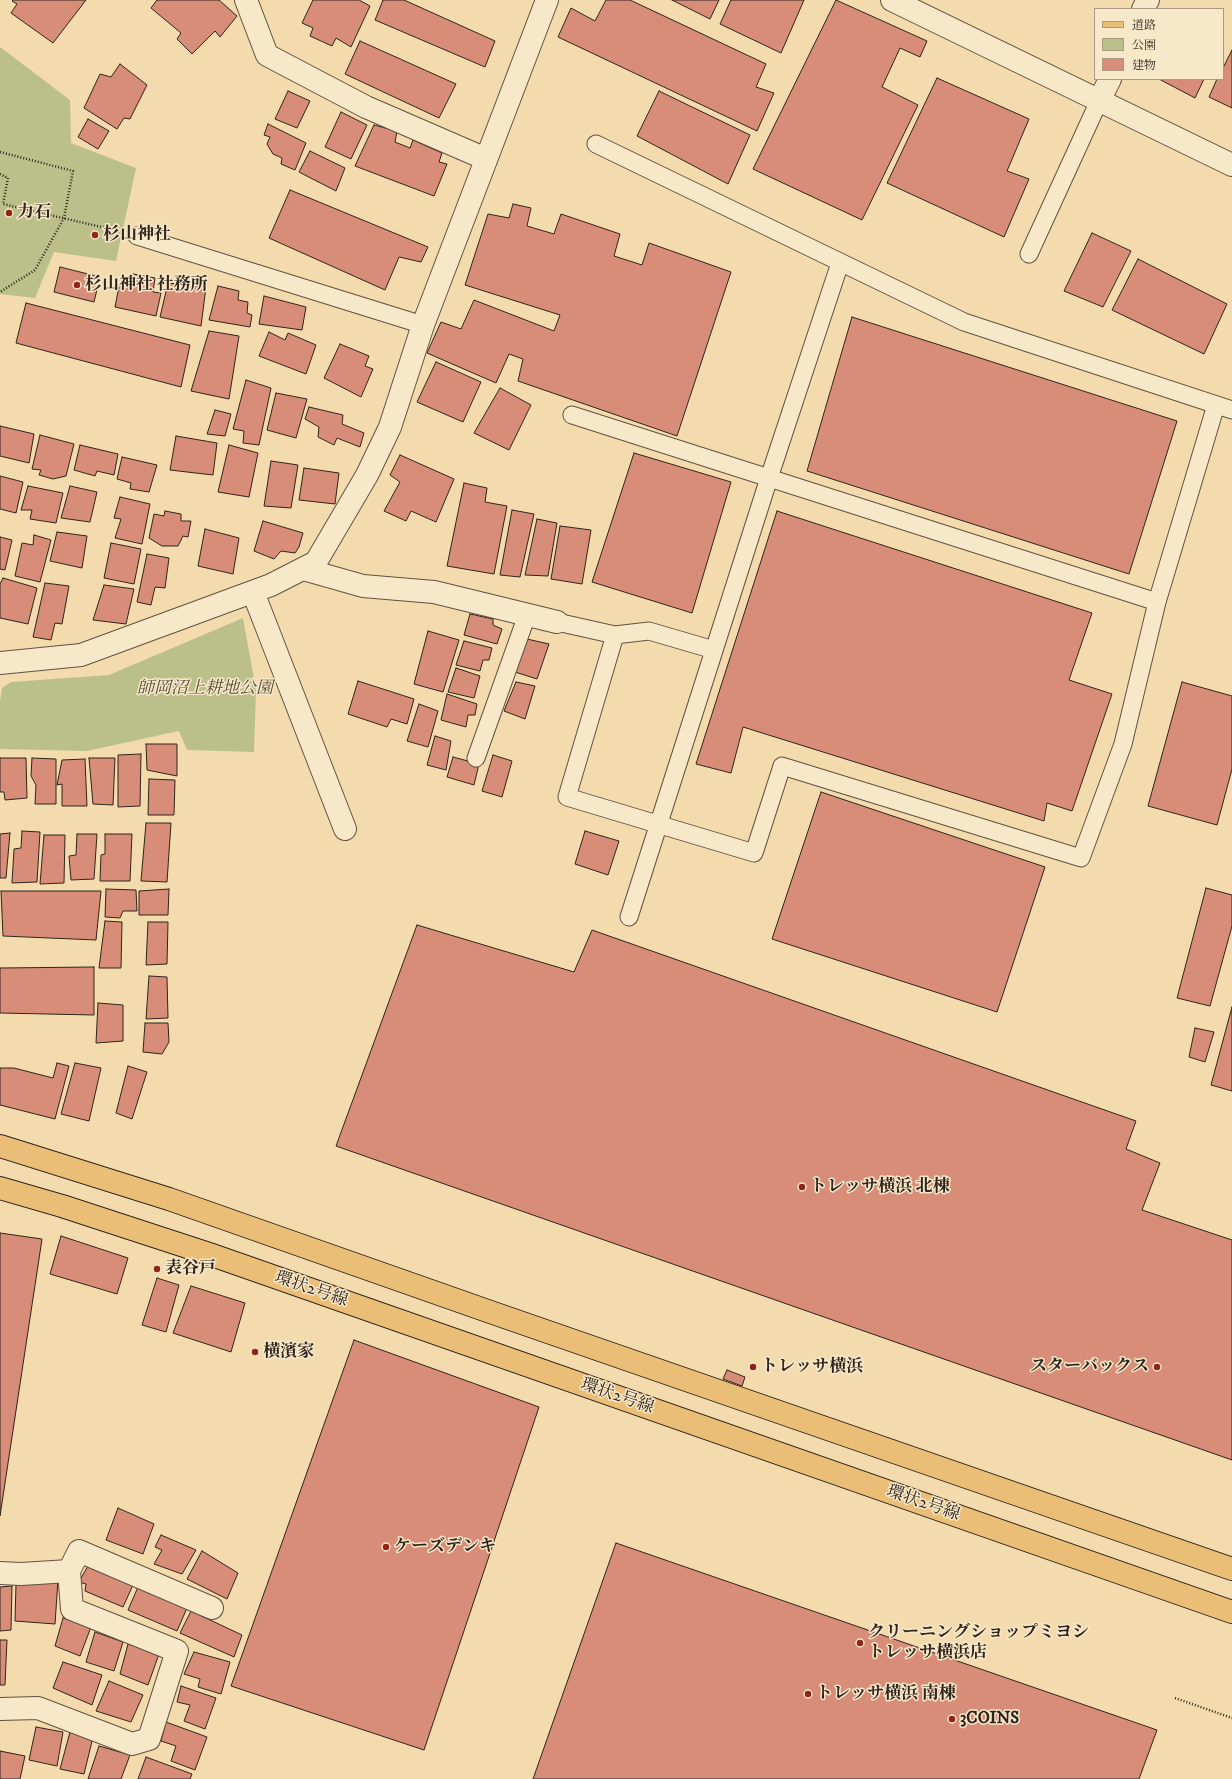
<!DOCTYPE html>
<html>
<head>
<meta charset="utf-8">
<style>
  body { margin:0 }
  #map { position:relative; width:1232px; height:1779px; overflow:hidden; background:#f4dbae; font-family:"IM FELL DW Pica","Noto Serif JP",serif }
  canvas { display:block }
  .legend { position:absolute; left:1094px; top:8px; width:130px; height:72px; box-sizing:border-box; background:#f8e8ca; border:1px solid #a89a84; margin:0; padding:5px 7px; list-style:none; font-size:12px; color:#2f241b }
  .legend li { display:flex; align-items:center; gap:8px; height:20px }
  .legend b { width:20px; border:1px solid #a89a84 }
</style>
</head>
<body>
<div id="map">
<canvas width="1232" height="1779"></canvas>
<ul class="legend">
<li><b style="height:5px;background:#eabe77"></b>道路</li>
<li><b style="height:11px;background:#bbc08b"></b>公園</li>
<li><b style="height:11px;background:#d88d79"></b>建物</li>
</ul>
</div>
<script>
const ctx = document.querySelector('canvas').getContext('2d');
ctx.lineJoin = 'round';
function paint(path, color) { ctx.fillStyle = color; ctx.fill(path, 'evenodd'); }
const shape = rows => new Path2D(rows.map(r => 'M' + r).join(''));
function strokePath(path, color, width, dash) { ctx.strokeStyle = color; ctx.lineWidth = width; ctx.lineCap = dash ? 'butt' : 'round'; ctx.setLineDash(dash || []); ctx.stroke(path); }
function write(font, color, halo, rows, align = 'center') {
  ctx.font = font + ' "IM FELL DW Pica","Noto Serif JP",serif'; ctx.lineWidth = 3; ctx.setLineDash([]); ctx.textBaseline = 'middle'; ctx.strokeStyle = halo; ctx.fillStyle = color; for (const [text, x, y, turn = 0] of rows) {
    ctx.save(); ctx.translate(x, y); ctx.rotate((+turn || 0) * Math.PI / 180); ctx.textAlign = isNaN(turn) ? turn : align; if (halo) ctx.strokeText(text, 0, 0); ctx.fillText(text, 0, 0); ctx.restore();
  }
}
paint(shape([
  [0,47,70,100,71,143,136,168,116,261,54,252,35,298,0,294],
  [243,618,256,690,254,752,187,750,179,731,87,751,0,749,0,701,2,688,11,682,109,675]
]), '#bbc08b');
const building = shape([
  [13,0,86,0,53,43,11,13,17,4,12,1,13,0],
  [157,0,219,0,237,16,220,37,215,31,192,54,177,39,181,33,151,8,157,0],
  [313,0,359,0,370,6,351,47,336,38,332,46,310,36,313,28,302,23,313,0],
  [383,0,404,0,495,41,485,67,375,20,383,0],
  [606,0,630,0,766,64,756,87,774,93,757,131,558,37,571,8,595,21,606,0],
  [672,0,719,0,710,19,672,0],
  [731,0,804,0,781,53,720,24,731,0],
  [836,0,927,41,920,57,900,48,882,87,918,105,862,220,753,169,836,0],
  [360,41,456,84,439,118,345,74,360,41],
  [1232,50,1232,108,1209,97,1217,79,1223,79,1223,68,1232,50],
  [120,64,147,85,130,119,124,118,117,129,84,108,100,74,111,77,120,64],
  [937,78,1029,119,1007,171,1029,179,1004,237,887,183,937,78],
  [1159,79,1204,79,1195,98,1159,79],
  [288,91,310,101,297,128,275,119,288,91],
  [659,91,750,135,728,184,637,136,659,91],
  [341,112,367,125,351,159,325,147,341,112],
  [88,119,109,131,98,149,78,137,88,119],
  [268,124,306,143,295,170,281,164,282,158,273,154,267,144,270,137,264,135,268,124],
  [374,125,397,131,395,142,410,148,413,140,442,153,439,162,447,164,434,196,355,166,374,125],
  [310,151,345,168,336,191,299,172,310,151],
  [290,190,428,247,421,262,399,257,385,290,269,238,290,190],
  [513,204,531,208,527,226,554,234,561,214,620,234,614,256,642,265,649,243,731,272,677,436,518,381,523,359,509,354,496,383,427,353,441,322,461,329,474,300,554,331,560,315,465,285,488,214,509,218,513,204],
  [1092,233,1131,251,1103,307,1064,291,1092,233],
  [1138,259,1227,304,1204,354,1112,310,1138,259],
  [60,267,100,277,94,302,54,292,60,267],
  [133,274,155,278,153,292,161,293,156,316,115,307,119,286,130,288,133,274],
  [168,283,206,287,201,326,160,317,168,283],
  [218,286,239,291,238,300,248,302,247,313,252,315,250,327,209,320,218,286],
  [264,296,306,307,302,330,259,324,264,296],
  [26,303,190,345,181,387,16,343,26,303],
  [852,317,1177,421,1129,574,807,471,852,317],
  [209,331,239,336,229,399,191,391,209,331],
  [269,332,285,340,288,333,316,345,306,374,259,356,269,332],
  [340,344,369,356,365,366,373,369,361,397,324,378,340,344],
  [436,362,481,382,463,422,417,402,436,362],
  [246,380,271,388,259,445,243,443,244,431,233,429,246,380],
  [500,388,531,405,509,450,474,433,500,388],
  [276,393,307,399,296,438,267,430,276,393],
  [309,407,343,415,342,424,364,433,360,447,337,438,334,445,318,437,319,427,305,419,309,407],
  [215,410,231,414,225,436,207,434,215,410],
  [0,426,34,434,29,463,0,456,0,426],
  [40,435,74,444,66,476,53,479,39,475,41,470,32,469,40,435],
  [176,436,217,443,213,475,170,470,176,436],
  [80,445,118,454,114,475,97,471,95,476,74,470,80,445],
  [229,445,258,453,249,497,218,492,229,445],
  [634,453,731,482,692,613,592,582,634,453],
  [400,455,454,479,436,522,411,511,406,521,384,511,400,482,390,475,400,455],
  [122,457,157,465,149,492,130,489,131,483,117,479,122,457],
  [271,461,298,465,291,508,264,506,271,461],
  [304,468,339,473,335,504,299,500,304,468],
  [0,476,23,482,16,513,0,509,0,476],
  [464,483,487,488,485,502,507,506,494,574,447,566,464,483],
  [28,486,63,493,56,523,30,519,32,510,21,510,28,486],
  [70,486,97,492,90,522,61,518,70,486],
  [120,497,150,504,142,544,115,538,121,519,114,518,120,497],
  [512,510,534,514,520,577,500,575,512,510],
  [165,511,181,514,181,521,191,521,188,537,183,536,178,546,162,546,149,538,154,514,164,516,165,511],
  [777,511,1092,613,1069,680,1112,694,1072,811,1047,803,1044,821,743,727,731,773,696,764,777,511],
  [537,519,557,523,548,576,525,575,537,519],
  [263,521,303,533,299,547,295,553,281,551,274,559,254,551,263,521],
  [560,526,591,530,582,584,551,579,560,526],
  [205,529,239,538,233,574,198,566,205,529],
  [57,532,87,536,82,568,50,561,57,532],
  [34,535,51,540,40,582,15,576,22,543,33,545,34,535],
  [0,537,12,540,5,570,0,569,0,537],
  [111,543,141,549,134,584,104,578,111,543],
  [147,554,169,558,165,588,155,587,151,605,137,602,147,554],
  [3,578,37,588,28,624,0,618,0,584,3,578],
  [45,583,69,586,62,624,55,623,51,640,33,637,45,583],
  [104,585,134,589,126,624,93,620,104,585],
  [470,614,493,619,493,625,502,629,497,644,464,635,470,614],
  [428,631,459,640,443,692,414,684,428,631],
  [527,639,549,644,537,679,515,672,527,639],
  [464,641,492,648,489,660,483,660,480,671,456,665,464,641],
  [456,668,480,676,474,698,448,692,456,668],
  [358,681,414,699,407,724,391,719,387,727,348,714,358,681],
  [516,682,535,686,525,719,504,711,516,682],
  [1182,682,1232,696,1232,769,1217,825,1148,806,1182,682],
  [447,694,477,704,475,715,468,715,466,727,441,720,447,694],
  [419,704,438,711,428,747,407,741,419,704],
  [435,736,451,741,446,770,427,765,435,736],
  [146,744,177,744,177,776,147,770,146,744],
  [141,754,140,806,118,807,118,755,141,754],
  [493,755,512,761,502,797,482,791,493,755],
  [453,757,479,764,474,785,447,777,453,757],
  [0,758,26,758,27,798,5,800,4,792,0,792,0,758],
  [32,758,56,759,56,804,35,804,36,785,31,776,32,758],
  [89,758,115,758,113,805,93,804,89,758],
  [85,759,87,806,62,806,62,784,57,785,62,760,85,759],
  [149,779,175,780,174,815,148,815,149,779],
  [821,792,1045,867,997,1012,772,939,821,792],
  [146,823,171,823,167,882,141,881,146,823],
  [22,831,40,832,37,882,12,883,14,849,21,848,22,831],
  [585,831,619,841,608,875,575,864,585,831],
  [10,833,6,878,0,878,0,834,10,833],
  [77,834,97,834,94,879,71,880,69,856,76,855,77,834],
  [105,834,132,834,130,881,100,881,101,855,105,854,105,834],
  [44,835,65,835,64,883,40,884,44,835],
  [1206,888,1232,895,1232,926,1210,1006,1177,998,1206,888],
  [106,889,136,890,137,911,123,911,120,918,105,917,106,889],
  [169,889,168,915,139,915,139,891,169,889],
  [1,891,101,891,96,940,3,936,1,891],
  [105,921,122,922,121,968,99,968,105,921],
  [148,922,168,922,167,964,146,965,148,922],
  [417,925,574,972,592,930,1136,1121,1126,1149,1160,1163,1142,1210,1232,1240,1232,1460,336,1146,417,925],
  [94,967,94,1015,0,1013,0,968,94,967],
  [149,976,167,977,168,1018,146,1019,149,976],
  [98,1003,123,1005,123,1041,96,1043,98,1003],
  [1232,1007,1232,1091,1211,1085,1232,1007],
  [145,1023,168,1023,169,1042,162,1054,143,1052,145,1023],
  [1195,1028,1214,1032,1205,1062,1189,1057,1195,1028],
  [57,1063,69,1066,55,1119,0,1105,0,1068,14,1068,53,1078,57,1063],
  [75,1063,101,1068,89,1121,61,1114,75,1063],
  [128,1066,147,1072,132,1119,116,1113,128,1066],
  [0,1233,42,1239,0,1516,0,1233],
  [61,1236,128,1258,117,1294,50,1274,61,1236],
  [157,1278,179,1285,166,1332,142,1325,157,1278],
  [191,1286,245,1303,231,1352,173,1333,191,1286],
  [354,1340,539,1407,424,1750,231,1686,354,1340],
  [727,1370,745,1377,742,1386,723,1379,727,1370],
  [118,1508,154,1524,143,1554,106,1540,118,1508],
  [161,1535,196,1550,182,1574,154,1564,162,1550,155,1547,161,1535],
  [616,1543,1157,1730,1139,1779,533,1779,616,1543],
  [202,1551,238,1573,227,1599,187,1579,202,1551],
  [89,1564,133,1585,123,1607,85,1591,86,1584,79,1582,89,1564],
  [58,1580,55,1624,15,1621,16,1584,58,1580],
  [12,1586,11,1630,0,1631,0,1587,12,1586],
  [138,1587,187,1608,177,1631,128,1610,138,1587],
  [191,1611,242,1635,234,1657,180,1633,191,1611],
  [63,1618,91,1627,80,1656,55,1646,63,1618],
  [95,1632,123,1642,114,1671,86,1662,95,1632],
  [0,1640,7,1640,5,1685,0,1685,0,1640],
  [128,1644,159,1654,148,1685,120,1674,128,1644],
  [194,1652,230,1662,221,1694,198,1687,200,1679,184,1674,194,1652],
  [63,1662,102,1675,92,1705,53,1688,63,1662],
  [109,1681,143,1695,131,1722,96,1711,109,1681],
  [181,1686,216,1698,205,1729,184,1721,190,1705,177,1702,181,1686],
  [166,1722,207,1737,195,1770,171,1761,176,1746,161,1741,166,1722],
  [36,1727,63,1732,57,1766,29,1760,36,1727],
  [70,1732,93,1737,84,1774,60,1769,70,1732],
  [99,1746,130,1755,121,1779,88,1779,99,1746],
  [0,1751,25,1756,20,1779,0,1779,0,1751],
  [146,1757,192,1774,190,1779,138,1779,146,1757]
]);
paint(building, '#d88d79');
strokePath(building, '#2f241b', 1);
const lane = shape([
  [596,144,964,322,1232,410],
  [137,236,423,325],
  [1029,254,1099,101],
  [572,415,1157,602],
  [557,622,615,635,649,631,714,650],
  [615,635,567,797,754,853,782,766,1081,858,1123,744,1157,602,1216,405],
  [476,758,527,615],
  [629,917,769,478,840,263]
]);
const street = shape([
  [246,0,267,55,366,107,486,159],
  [892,0,1232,165],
  [1143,9,1148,0],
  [1099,101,1110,79],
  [303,569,363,586,434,592,557,622],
  [253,592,345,829],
  [0,663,81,655,271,585,316,562,367,475,390,427,423,325,547,0],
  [0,1573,21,1574,69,1571,79,1551,212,1608],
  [0,1709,38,1708,132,1744,149,1739,177,1651,72,1609,69,1571]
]);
const primary = shape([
  [0,1146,169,1199,499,1315,1232,1569],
  [0,1188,62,1206,212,1255,1232,1612]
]);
strokePath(lane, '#605240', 19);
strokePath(street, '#605240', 24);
strokePath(primary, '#2f241b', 24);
strokePath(shape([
  [0,152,73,171,64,218,35,270,0,292],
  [0,174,8,178,3,204,114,230],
  [1175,1698,1232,1718]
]), '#2f241b', 2.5, [1, 2]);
strokePath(lane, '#f8e8ca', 17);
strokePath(street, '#f8e8ca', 22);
strokePath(primary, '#eabe77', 22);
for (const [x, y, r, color] of [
  [9,213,4,"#8f2418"],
  [95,235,4,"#8f2418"],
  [77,285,4,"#8f2418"],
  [802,1187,4,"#8f2418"],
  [157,1269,4,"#8f2418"],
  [255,1352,4,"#8f2418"],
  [753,1367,4,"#8f2418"],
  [1157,1367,4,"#8f2418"],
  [386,1547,4,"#8f2418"],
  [860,1643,4,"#8f2418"],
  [808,1694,4,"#8f2418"],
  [952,1719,4,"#8f2418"]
]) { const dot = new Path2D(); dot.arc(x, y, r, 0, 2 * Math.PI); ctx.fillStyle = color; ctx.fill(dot); strokePath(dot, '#f8e8ca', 1.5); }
write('bold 17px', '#2f241b', '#f8e8ca', [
  ["力石",17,213],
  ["杉山神社",103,235],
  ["杉山神社 社務所",85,285],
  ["トレッサ横浜 北棟",810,1187],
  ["表谷戸",165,1269],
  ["横濱家",263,1352],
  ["トレッサ横浜",761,1367],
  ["スターバックス",1149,1367,"right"],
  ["ケーズデンキ",394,1547],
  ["クリーニングショップミヨシ",868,1633],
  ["トレッサ横浜店",868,1653],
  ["トレッサ横浜 南棟",816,1694],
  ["3COINS",960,1719]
], 'left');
write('italic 17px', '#524b37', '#f8e8ca', [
  ["師岡沼上耕地公園",205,689]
]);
write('17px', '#2f241b', '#f8e8ca', [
  ["環状2号線",311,1290,19],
  ["環状2号線",617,1397,19],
  ["環状2号線",923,1504,19]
]);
</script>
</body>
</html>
